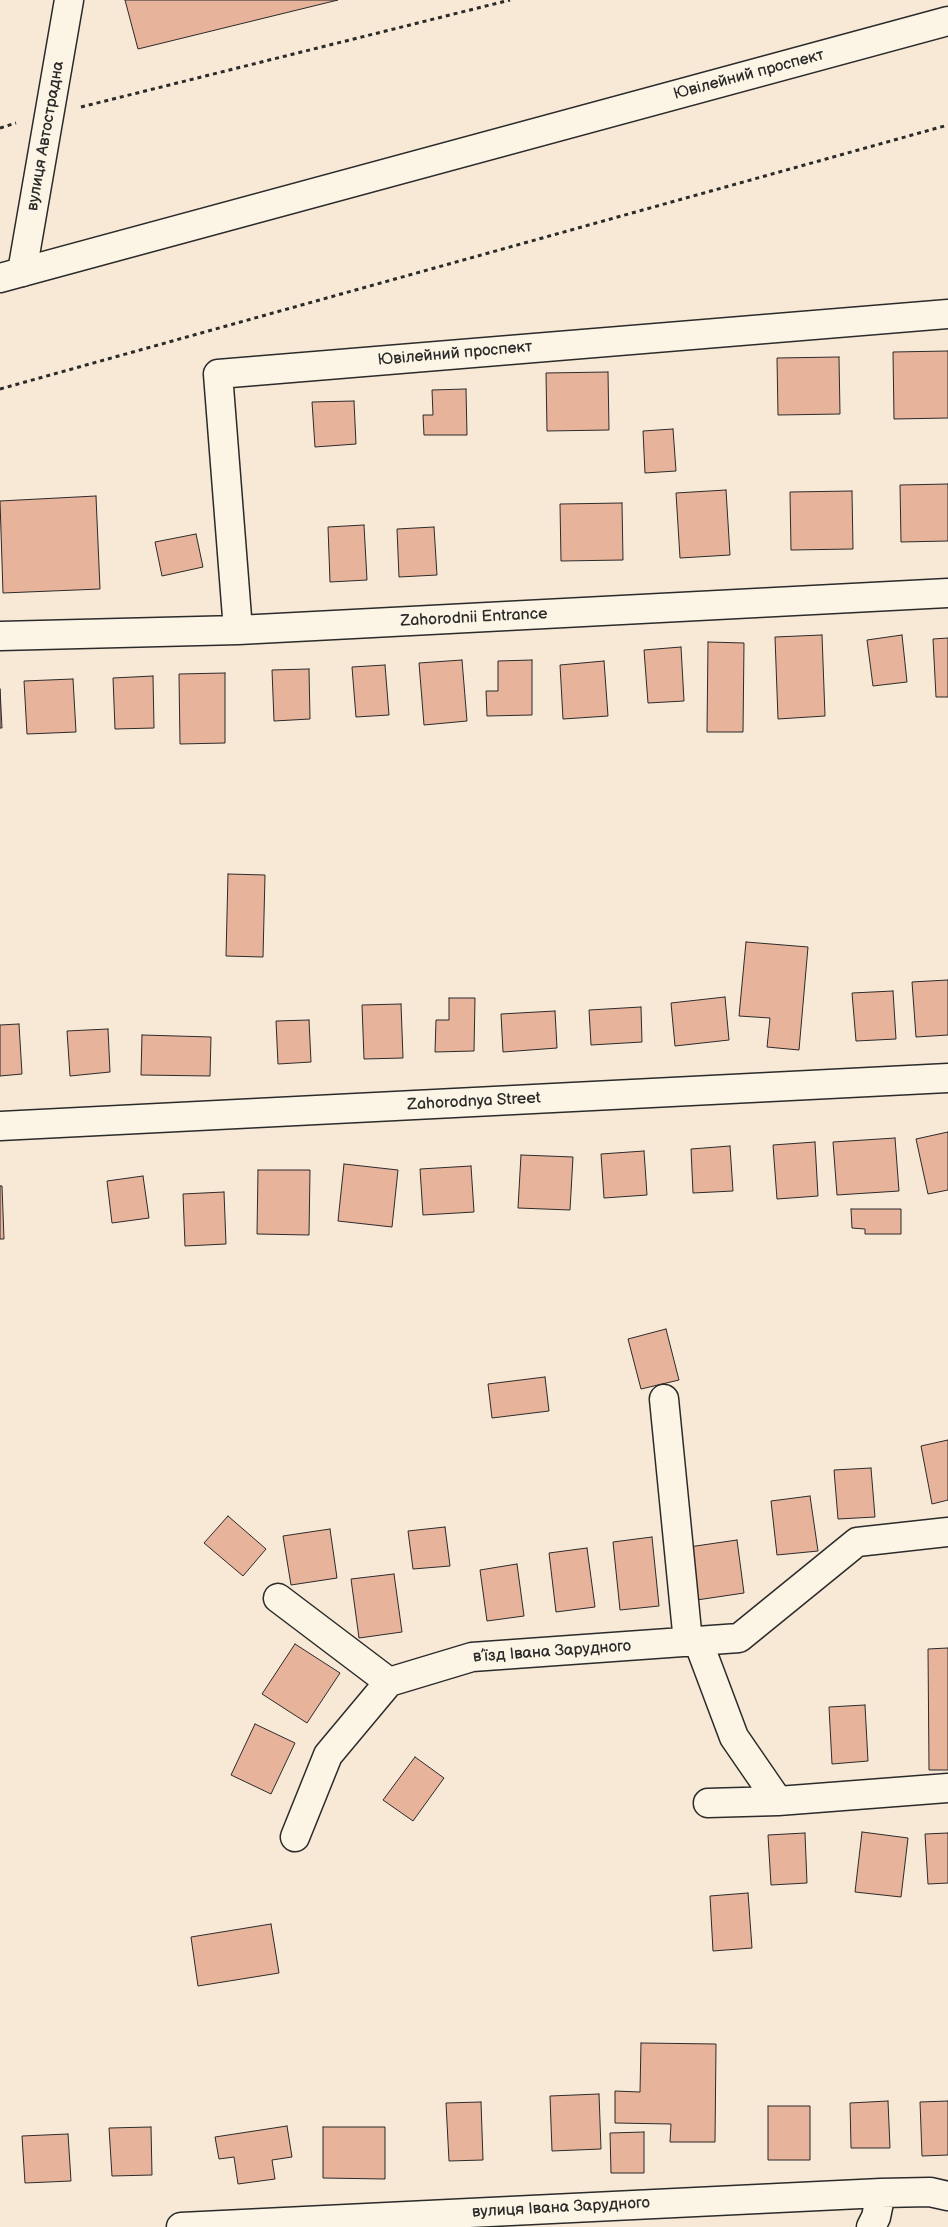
<!DOCTYPE html>
<html>
<head>
<meta charset="utf-8">
<style>
  body { margin:0 }
  canvas { display:block; background:#f8e8d6 }
</style>
</head>
<body>
<canvas width="948" height="2227"></canvas>
<script>
const ctx = document.querySelector('canvas').getContext('2d');
ctx.lineJoin = 'round';
function paint(path, color) { ctx.fillStyle = color; ctx.fill(path, 'evenodd'); }
const shape = rows => new Path2D(rows.map(r => 'M' + r).join(''));
function strokePath(path, color, width, dash) { ctx.strokeStyle = color; ctx.lineWidth = width; ctx.lineCap = dash ? 'butt' : 'round'; ctx.setLineDash(dash || []); ctx.stroke(path); }
function write(font, color, halo, rows, align = 'center') {
  ctx.font = font + ' "Balsamiq Sans",sans-serif'; ctx.lineWidth = 4; ctx.setLineDash([]); ctx.textBaseline = 'middle'; ctx.strokeStyle = halo; ctx.fillStyle = color; for (const [text, x, y, turn = 0] of rows) {
    ctx.save(); ctx.translate(x, y); ctx.rotate((+turn || 0) * Math.PI / 180); ctx.textAlign = isNaN(turn) ? turn : align; if (halo) ctx.strokeText(text, 0, 0); ctx.fillText(text, 0, 0); ctx.restore();
  }
}
const building = shape([
  [125,0,338,0,138,49,125,0],
  [948,351,948,418,894,419,893,352,948,351],
  [839,357,840,414,778,415,777,358,839,357],
  [608,372,609,430,547,431,546,373,608,372],
  [466,389,467,435,424,435,423,415,433,415,432,390,466,389],
  [354,401,356,444,315,447,312,402,354,401],
  [673,429,676,471,645,473,643,431,673,429],
  [948,484,948,541,901,542,900,485,948,484],
  [726,490,730,555,680,558,676,493,726,490],
  [852,491,853,549,791,550,790,492,852,491],
  [96,496,100,589,3,593,0,501,96,496],
  [622,503,623,560,561,561,560,504,622,503],
  [364,525,367,580,330,582,328,527,364,525],
  [434,527,437,575,399,577,397,529,434,527],
  [196,534,203,567,162,576,155,542,196,534],
  [822,635,825,716,778,719,775,637,822,635],
  [902,635,907,682,873,686,867,640,902,635],
  [948,638,948,697,936,697,933,639,948,638],
  [708,642,744,643,743,732,707,732,708,642],
  [681,647,684,701,648,703,644,650,681,647],
  [462,660,467,721,424,725,419,663,462,660],
  [532,660,532,715,487,716,486,691,498,691,498,661,532,660],
  [604,661,608,716,563,719,560,665,604,661],
  [385,665,389,715,356,717,352,667,385,665],
  [309,669,310,719,274,721,272,670,309,669],
  [225,673,225,743,180,744,179,674,225,673],
  [153,676,154,728,115,729,113,678,153,676],
  [73,679,76,732,27,734,24,681,73,679],
  [0,689,2,728,0,728,0,689],
  [228,874,265,875,263,957,226,956,228,874],
  [746,942,808,947,799,1050,767,1047,770,1018,739,1016,746,942],
  [948,980,948,1035,916,1037,912,982,948,980],
  [893,991,896,1039,856,1041,852,993,893,991],
  [725,997,729,1040,675,1046,671,1003,725,997],
  [449,998,475,998,474,1051,435,1052,436,1020,449,1020,449,998],
  [401,1004,403,1058,364,1059,362,1005,401,1004],
  [641,1007,642,1042,591,1045,589,1010,641,1007],
  [555,1011,557,1048,503,1052,501,1014,555,1011],
  [309,1020,311,1062,278,1064,276,1021,309,1020],
  [19,1024,22,1074,0,1076,0,1025,19,1024],
  [108,1029,110,1072,70,1076,67,1031,108,1029],
  [142,1035,211,1037,210,1076,141,1075,142,1035],
  [948,1132,948,1190,928,1194,916,1139,948,1132],
  [895,1138,899,1191,837,1195,833,1142,895,1138],
  [815,1142,818,1196,777,1199,773,1145,815,1142],
  [730,1146,733,1191,693,1193,691,1149,730,1146],
  [644,1151,647,1195,604,1198,601,1154,644,1151],
  [521,1155,573,1157,570,1210,518,1208,521,1155],
  [344,1164,398,1170,392,1227,338,1221,344,1164],
  [471,1166,474,1212,423,1215,420,1169,471,1166],
  [258,1170,310,1170,309,1235,257,1234,258,1170],
  [143,1176,149,1218,112,1223,107,1181,143,1176],
  [0,1186,2,1186,4,1239,0,1239,0,1186],
  [224,1192,226,1244,185,1246,183,1194,224,1192],
  [851,1209,901,1209,901,1234,865,1234,865,1229,852,1228,851,1209],
  [666,1329,679,1380,641,1389,628,1339,666,1329],
  [545,1377,549,1411,492,1418,488,1384,545,1377],
  [948,1440,948,1500,932,1504,921,1446,948,1440],
  [871,1468,875,1517,838,1519,834,1470,871,1468],
  [810,1496,818,1551,777,1555,771,1501,810,1496],
  [228,1516,266,1549,243,1576,204,1543,228,1516],
  [445,1527,450,1566,413,1569,408,1531,445,1527],
  [330,1529,337,1578,291,1585,283,1536,330,1529],
  [652,1537,659,1606,620,1610,613,1542,652,1537],
  [737,1540,744,1593,690,1601,682,1548,737,1540],
  [587,1548,595,1607,556,1612,549,1553,587,1548],
  [517,1564,524,1616,487,1621,480,1570,517,1564],
  [394,1574,402,1632,359,1638,351,1579,394,1574],
  [295,1644,340,1673,307,1723,262,1694,295,1644],
  [948,1648,948,1770,929,1770,928,1649,948,1648],
  [865,1705,868,1761,832,1764,829,1707,865,1705],
  [255,1724,295,1743,271,1794,231,1775,255,1724],
  [415,1757,444,1778,413,1821,383,1800,415,1757],
  [862,1832,908,1838,901,1897,855,1892,862,1832],
  [805,1833,807,1883,771,1885,768,1835,805,1833],
  [948,1833,948,1883,928,1884,925,1834,948,1833],
  [748,1893,752,1948,713,1951,710,1896,748,1893],
  [271,1924,279,1973,198,1986,191,1937,271,1924],
  [641,2043,716,2044,715,2142,670,2142,671,2124,615,2123,615,2091,640,2092,641,2043],
  [599,2094,601,2149,552,2151,550,2096,599,2094],
  [888,2101,890,2148,851,2148,850,2103,888,2101],
  [948,2101,948,2155,922,2156,920,2102,948,2101],
  [481,2102,483,2160,449,2161,446,2103,481,2102],
  [768,2106,810,2106,810,2160,768,2160,768,2106],
  [287,2126,292,2157,272,2160,275,2179,238,2184,234,2157,219,2159,215,2137,287,2126],
  [151,2127,152,2175,112,2176,109,2128,151,2127],
  [323,2127,385,2127,385,2179,323,2178,323,2127],
  [644,2132,644,2173,611,2173,610,2133,644,2132],
  [68,2134,71,2181,25,2183,22,2136,68,2134]
]);
paint(building, '#e7b39a');
strokePath(building, '#2b2b2b', 1);
const minor = shape([
  [22,272,69,0],
  [238,630,218,374,948,314],
  [0,636,238,630,948,593],
  [0,1126,948,1078],
  [664,1399,688,1642],
  [278,1598,389,1682],
  [698,1641,734,1737,778,1801],
  [708,1803,778,1801,948,1788],
  [295,1837,328,1755,389,1682,472,1657,739,1638,857,1542,948,1532],
  [181,2227,881,2193,930,2192,948,2196],
  [871,2227,876,2217,881,2193]
]);
const major = shape([
  [0,278,948,21]
]);
strokePath(minor, '#2b2b2b', 31);
strokePath(major, '#2b2b2b', 31);
strokePath(shape([
  [81,107,510,0],
  [0,128,16,123],
  [0,389,948,125]
]), '#2b2b2b', 3, [4, 4]);
strokePath(minor, '#fcf5e5', 28);
strokePath(major, '#fcf5e5', 28);
write('16px', '#2b2b2b', '#fcf5e5', [
  ["Ювілейний проспект",749,75,-15],
  ["вулиця Автострадна",46,136,-80],
  ["Ювілейний проспект",455,354,-5],
  ["Zahorodnii Entrance",474,618,-3],
  ["Zahorodnya Street",474,1102,-3],
  ["в’їзд Івана Зарудного",552,1652,-4],
  ["вулиця Івана Зарудного",561,2208,-3]
]);
</script>
</body>
</html>
